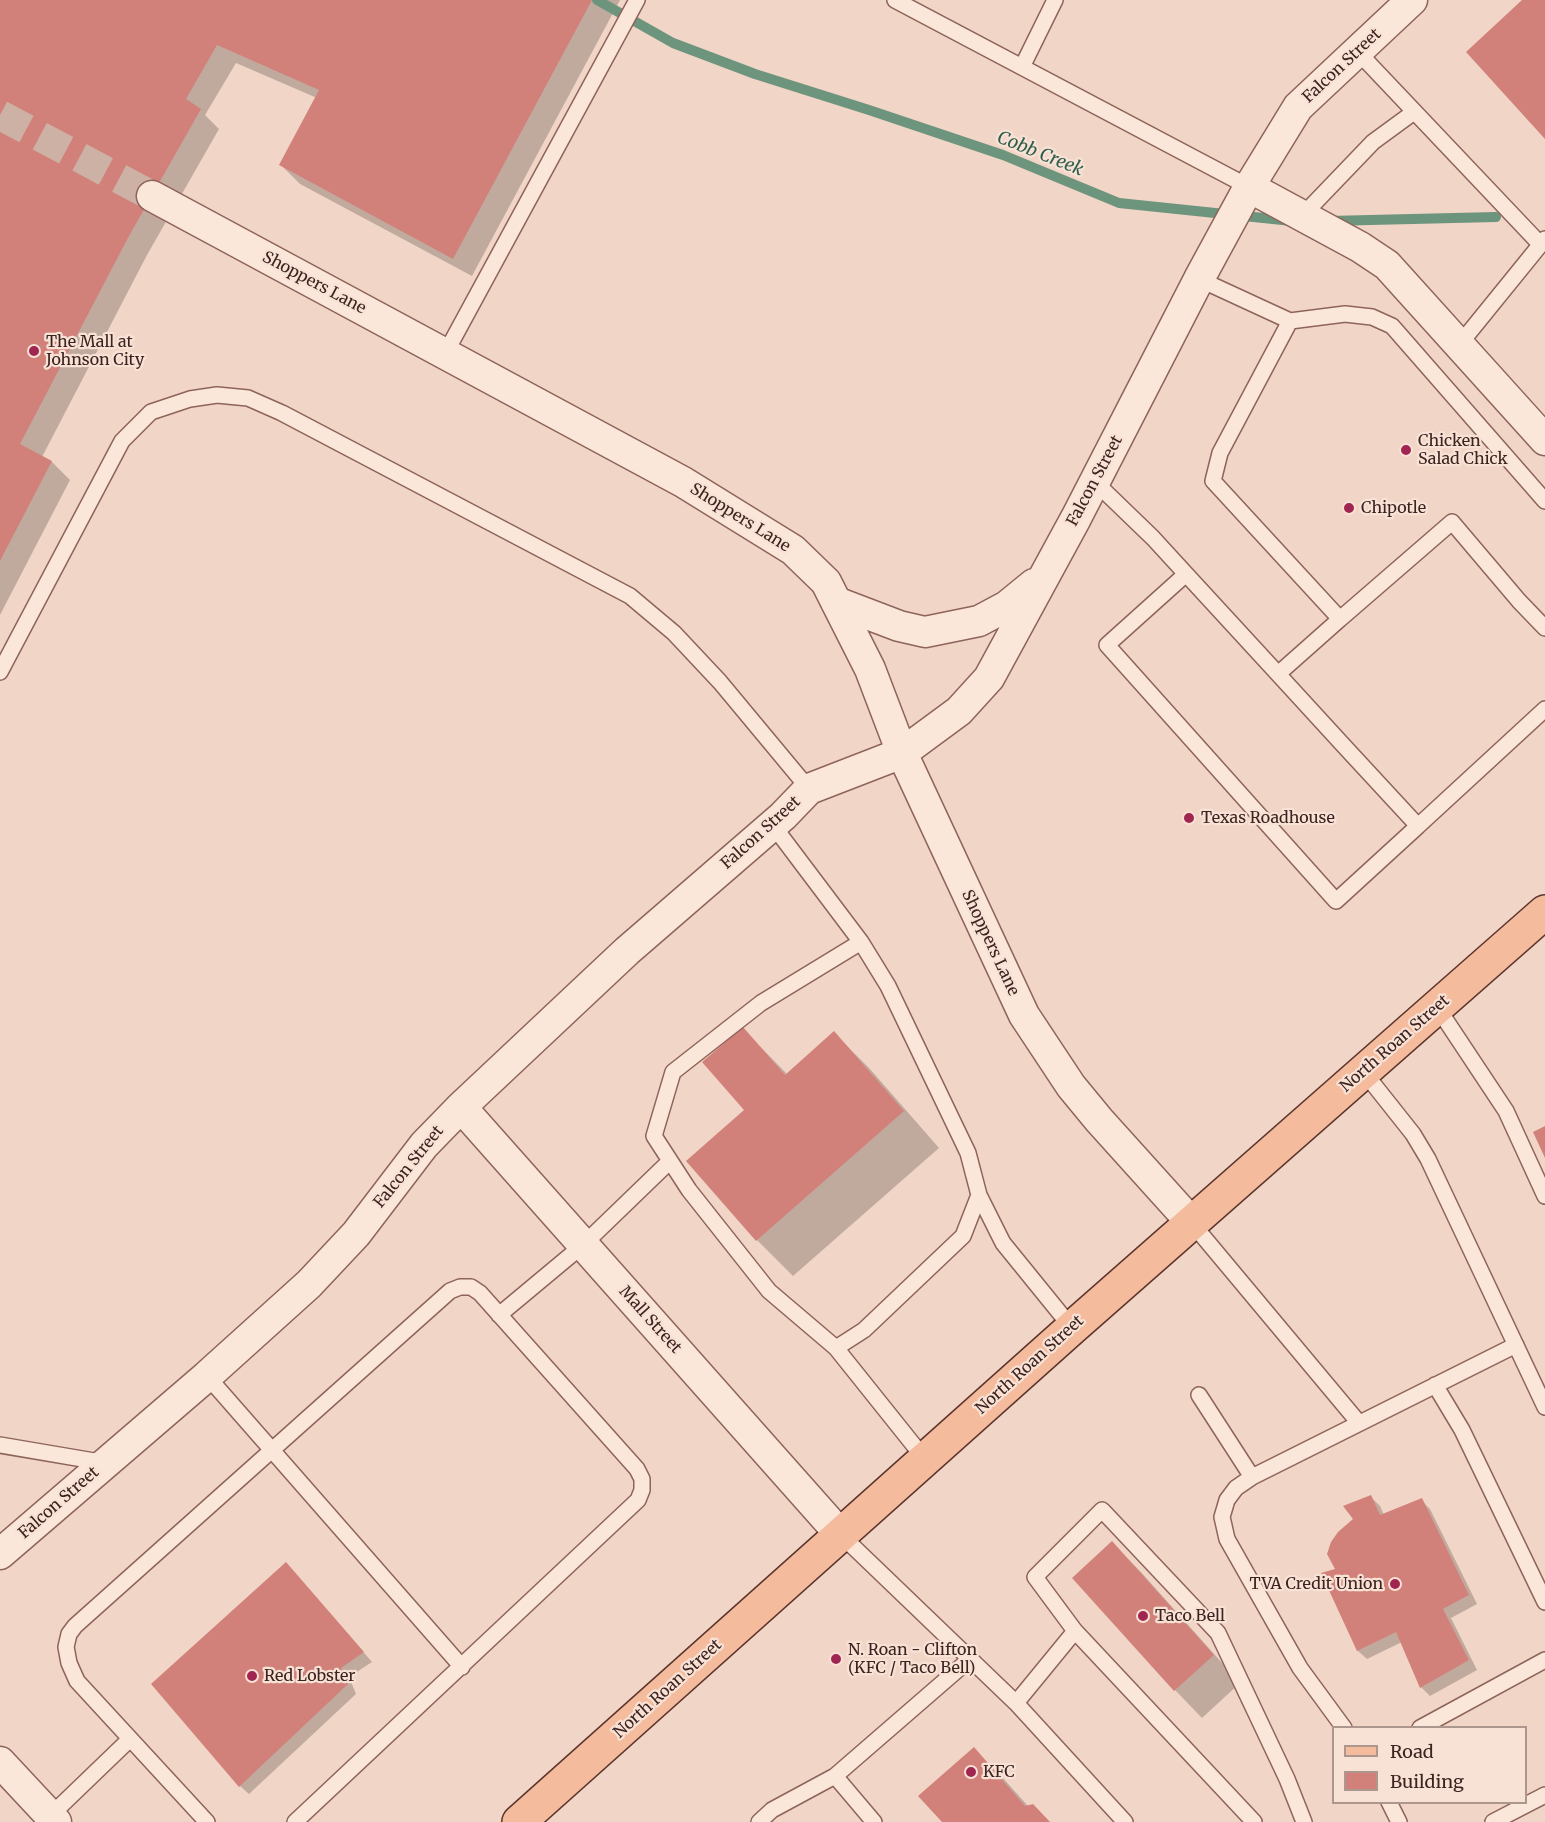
<!DOCTYPE html>
<html>
<head>
<meta charset="utf-8">
<style>
  body { margin:0 }
  #map { position:relative; width:1545px; height:1822px; overflow:hidden; background:#f1d5c6; font-family:Merriweather,serif }
  canvas { display:block }
  .legend { position:absolute; left:1332px; top:1726px; width:195px; height:78px; box-sizing:border-box; background:#f8e2d6; border:2px solid #ad968d; margin:0; padding:8px 10px; list-style:none; font-size:18px; color:#3d231f }
  .legend li { display:flex; align-items:center; gap:12px; height:30px }
  .legend b { width:30px; border:2px solid #ad968d }
</style>
</head>
<body>
<div id="map">
<canvas width="1545" height="1822"></canvas>
<ul class="legend">
<li><b style="height:8px;background:#f5bb9d"></b>Road</li>
<li><b style="height:16px;background:#d1807a"></b>Building</li>
</ul>
</div>
<script>
const ctx = document.querySelector('canvas').getContext('2d');
ctx.lineJoin = 'round';
function paint(path, color) { ctx.fillStyle = color; ctx.fill(path, 'evenodd'); }
const shape = rows => new Path2D(rows.map(r => 'M' + r).join(''));
function strokePath(path, color, width, dash) { ctx.strokeStyle = color; ctx.lineWidth = width; ctx.lineCap = dash ? 'butt' : 'round'; ctx.setLineDash(dash || []); ctx.stroke(path); }
function write(font, color, halo, rows, align = 'center') {
  ctx.font = font + ' Merriweather,serif'; ctx.lineWidth = 4.5; ctx.setLineDash([]); ctx.textBaseline = 'middle'; ctx.strokeStyle = halo; ctx.fillStyle = color; for (const [text, x, y, turn = 0] of rows) {
    ctx.save(); ctx.translate(x, y); ctx.rotate((+turn || 0) * Math.PI / 180); ctx.textAlign = isNaN(turn) ? turn : align; if (halo) ctx.strokeText(text, 0, 0); ctx.fillText(text, 0, 0); ctx.restore();
  }
}
paint(shape([
  [0,0,620,0,472,276,300,184,281,165,317,98,236,63,205,115,219,129,147,255,42,457,52,462,70,480,0,615],
  [743,1029,787,1074,834,1033,870,1069,939,1148,793,1276,757,1240,746,1110],
  [1371,1497,1380,1506,1384,1515,1421,1500,1430,1509,1477,1604,1451,1618,1477,1670,1430,1696,1421,1687,1402,1642,1367,1659,1358,1651,1323,1574,1337,1570,1355,1519],
  [1112,1543,1140,1571,1240,1683,1202,1718,1175,1690],
  [295,1573,372,1662,349,1677,356,1694,249,1794,240,1786],
  [974,1749,1002,1777,1028,1806,1049,1822,944,1822]
]), '#0003');
strokePath(shape([
  [597,0,673,43,755,74,869,110,1003,155,1119,203,1292,221],
  [1328,221,1496,217]
]), '#6d947d', 10);
paint(shape([
  [0,0,592,0,453,259,279,165,319,90,217,45,186,99,201,109,129,236,20,444,52,461,0,561],
  [1522,0,1545,0,1545,139,1466,52],
  [743,1027,785,1075,834,1031,904,1111,756,1241,686,1161,744,1110,702,1062],
  [1545,1126,1545,1158,1533,1132],
  [1371,1495,1380,1515,1422,1498,1469,1595,1443,1609,1469,1660,1420,1688,1396,1632,1357,1651,1321,1573,1335,1569,1327,1554,1331,1542,1338,1532,1353,1519,1343,1506],
  [1112,1541,1214,1655,1174,1691,1072,1578],
  [286,1562,364,1652,341,1668,348,1684,239,1787,151,1684],
  [974,1747,1025,1806,1033,1804,1050,1822,942,1822,918,1796]
]), '#d1807a');
strokePath(shape([
  [0,115,152,196]
]), '#cdb1a5', 30, [30, 15]);
const service = shape([
  [895,0,1249,187],
  [1357,51,1540,244],
  [1022,67,1055,0],
  [1302,216,1373,142,1414,112],
  [1199,279,1290,321,1345,314,1372,317,1392,326,1545,501],
  [1290,321,1220,453,1213,481,1340,619,1452,522,1519,601,1545,628],
  [1459,345,1545,239],
  [445,354,637,0],
  [1095,482,1153,538,1186,574,1278,674,1344,746,1418,826,1336,901,1107,645,1186,574],
  [0,672,122,441,151,412,190,399,217,395,248,398,282,413,630,596,674,633,720,682,809,789],
  [1278,674,1340,619],
  [772,824,861,942,888,986,968,1153,979,1195,1003,1243,1072,1328],
  [1418,826,1545,709],
  [861,942,761,1003,673,1072,654,1136,689,1190,769,1291,836,1348,924,1458],
  [1437,1007,1506,1111,1545,1196],
  [1363,1071,1413,1134,1428,1159,1545,1407],
  [1191,1222,1359,1423],
  [499,1315,583,1245,670,1161],
  [836,1348,864,1330,963,1236,979,1195],
  [207,1376,462,1667],
  [1435,1385,1462,1430,1545,1602],
  [1199,1395,1252,1477],
  [0,1445,106,1463],
  [840,1534,1016,1703,1125,1822],
  [1016,1703,1075,1631],
  [1344,1728,1300,1668,1227,1539,1222,1517,1227,1500,1236,1488,1252,1477,1516,1345],
  [1420,1728,1545,1660],
  [1389,1802,1399,1822],
  [50,1816,130,1739],
  [207,1822,77,1681,69,1663,66,1647,69,1634,75,1626,450,1291,460,1287,471,1287,480,1293,637,1469,642,1479,642,1490,638,1500,295,1822],
  [759,1822,772,1810,835,1776],
  [874,1822,835,1776,970,1659],
  [1254,1822,1075,1631,1035,1577,1102,1510,1218,1633,1287,1779,1304,1822],
  [1493,1822,1545,1795]
]);
const minor = shape([
  [1249,187,1360,247,1387,265,1545,440],
  [152,196,683,482,793,550,826,582,870,669,902,753,1024,1015,1071,1086,1099,1120,1191,1222],
  [836,602,899,626,925,632,979,621,1007,606,1034,584],
  [461,1107,840,1534],
  [0,1554,207,1376,309,1284,356,1234,424,1145,461,1107,627,951,783,816,809,789,902,753,959,711,989,678,1076,518,1199,279,1249,187,1298,107,1412,0],
  [0,1762,56,1822]
]);
const primary = shape([
  [519,1822,1072,1328,1545,912]
]);
strokePath(service, '#8e645a', 18);
strokePath(minor, '#8e645a', 33);
strokePath(primary, '#5b342e', 36);
strokePath(service, '#fbe6da', 15);
strokePath(minor, '#fbe6da', 30);
strokePath(primary, '#f5bb9d', 33);
for (const [x, y, r, color] of [
  [34,351,6,"#a02651"],
  [1406,450,6,"#a02651"],
  [1349,508,6,"#a02651"],
  [1189,818,6,"#a02651"],
  [1395,1584,6,"#a02651"],
  [1143,1616,6,"#a02651"],
  [836,1659,6,"#a02651"],
  [252,1676,6,"#a02651"],
  [971,1772,6,"#a02651"]
]) { const dot = new Path2D(); dot.arc(x, y, r, 0, 2 * Math.PI); ctx.fillStyle = color; ctx.fill(dot); strokePath(dot, '#f8e2d6', 2); }
write('16px', '#3d231f', '#f8e2d6', [
  ["Falcon Street",1342,66,-43],
  ["Shoppers Lane",314,283,28],
  ["Falcon Street",1095,481,-62],
  ["Shoppers Lane",740,518,32],
  ["Falcon Street",761,833,-42],
  ["Shoppers Lane",990,943,65],
  ["North Roan Street",1395,1044,-41],
  ["Falcon Street",409,1167,-51],
  ["Mall Street",650,1320,48],
  ["North Roan Street",1030,1365,-42],
  ["Falcon Street",59,1503,-41],
  ["North Roan Street",668,1689,-42]
]);
write('16px', '#3d231f', '#f8e2d6', [
  ["The Mall at",46,342],
  ["Johnson City",46,360],
  ["Chicken",1418,441],
  ["Salad Chick",1418,459],
  ["Chipotle",1361,508],
  ["Texas Roadhouse",1201,818],
  ["TVA Credit Union",1383,1584,"right"],
  ["Taco Bell",1155,1616],
  ["N. Roan - Clifton",848,1650],
  ["(KFC / Taco Bell)",848,1668],
  ["Red Lobster",264,1676],
  ["KFC",983,1772]
], 'left');
write('italic 18px', '#2d5e4a', '#f8e2d6', [
  ["Cobb Creek",1040,154,22]
]);
</script>
</body>
</html>
